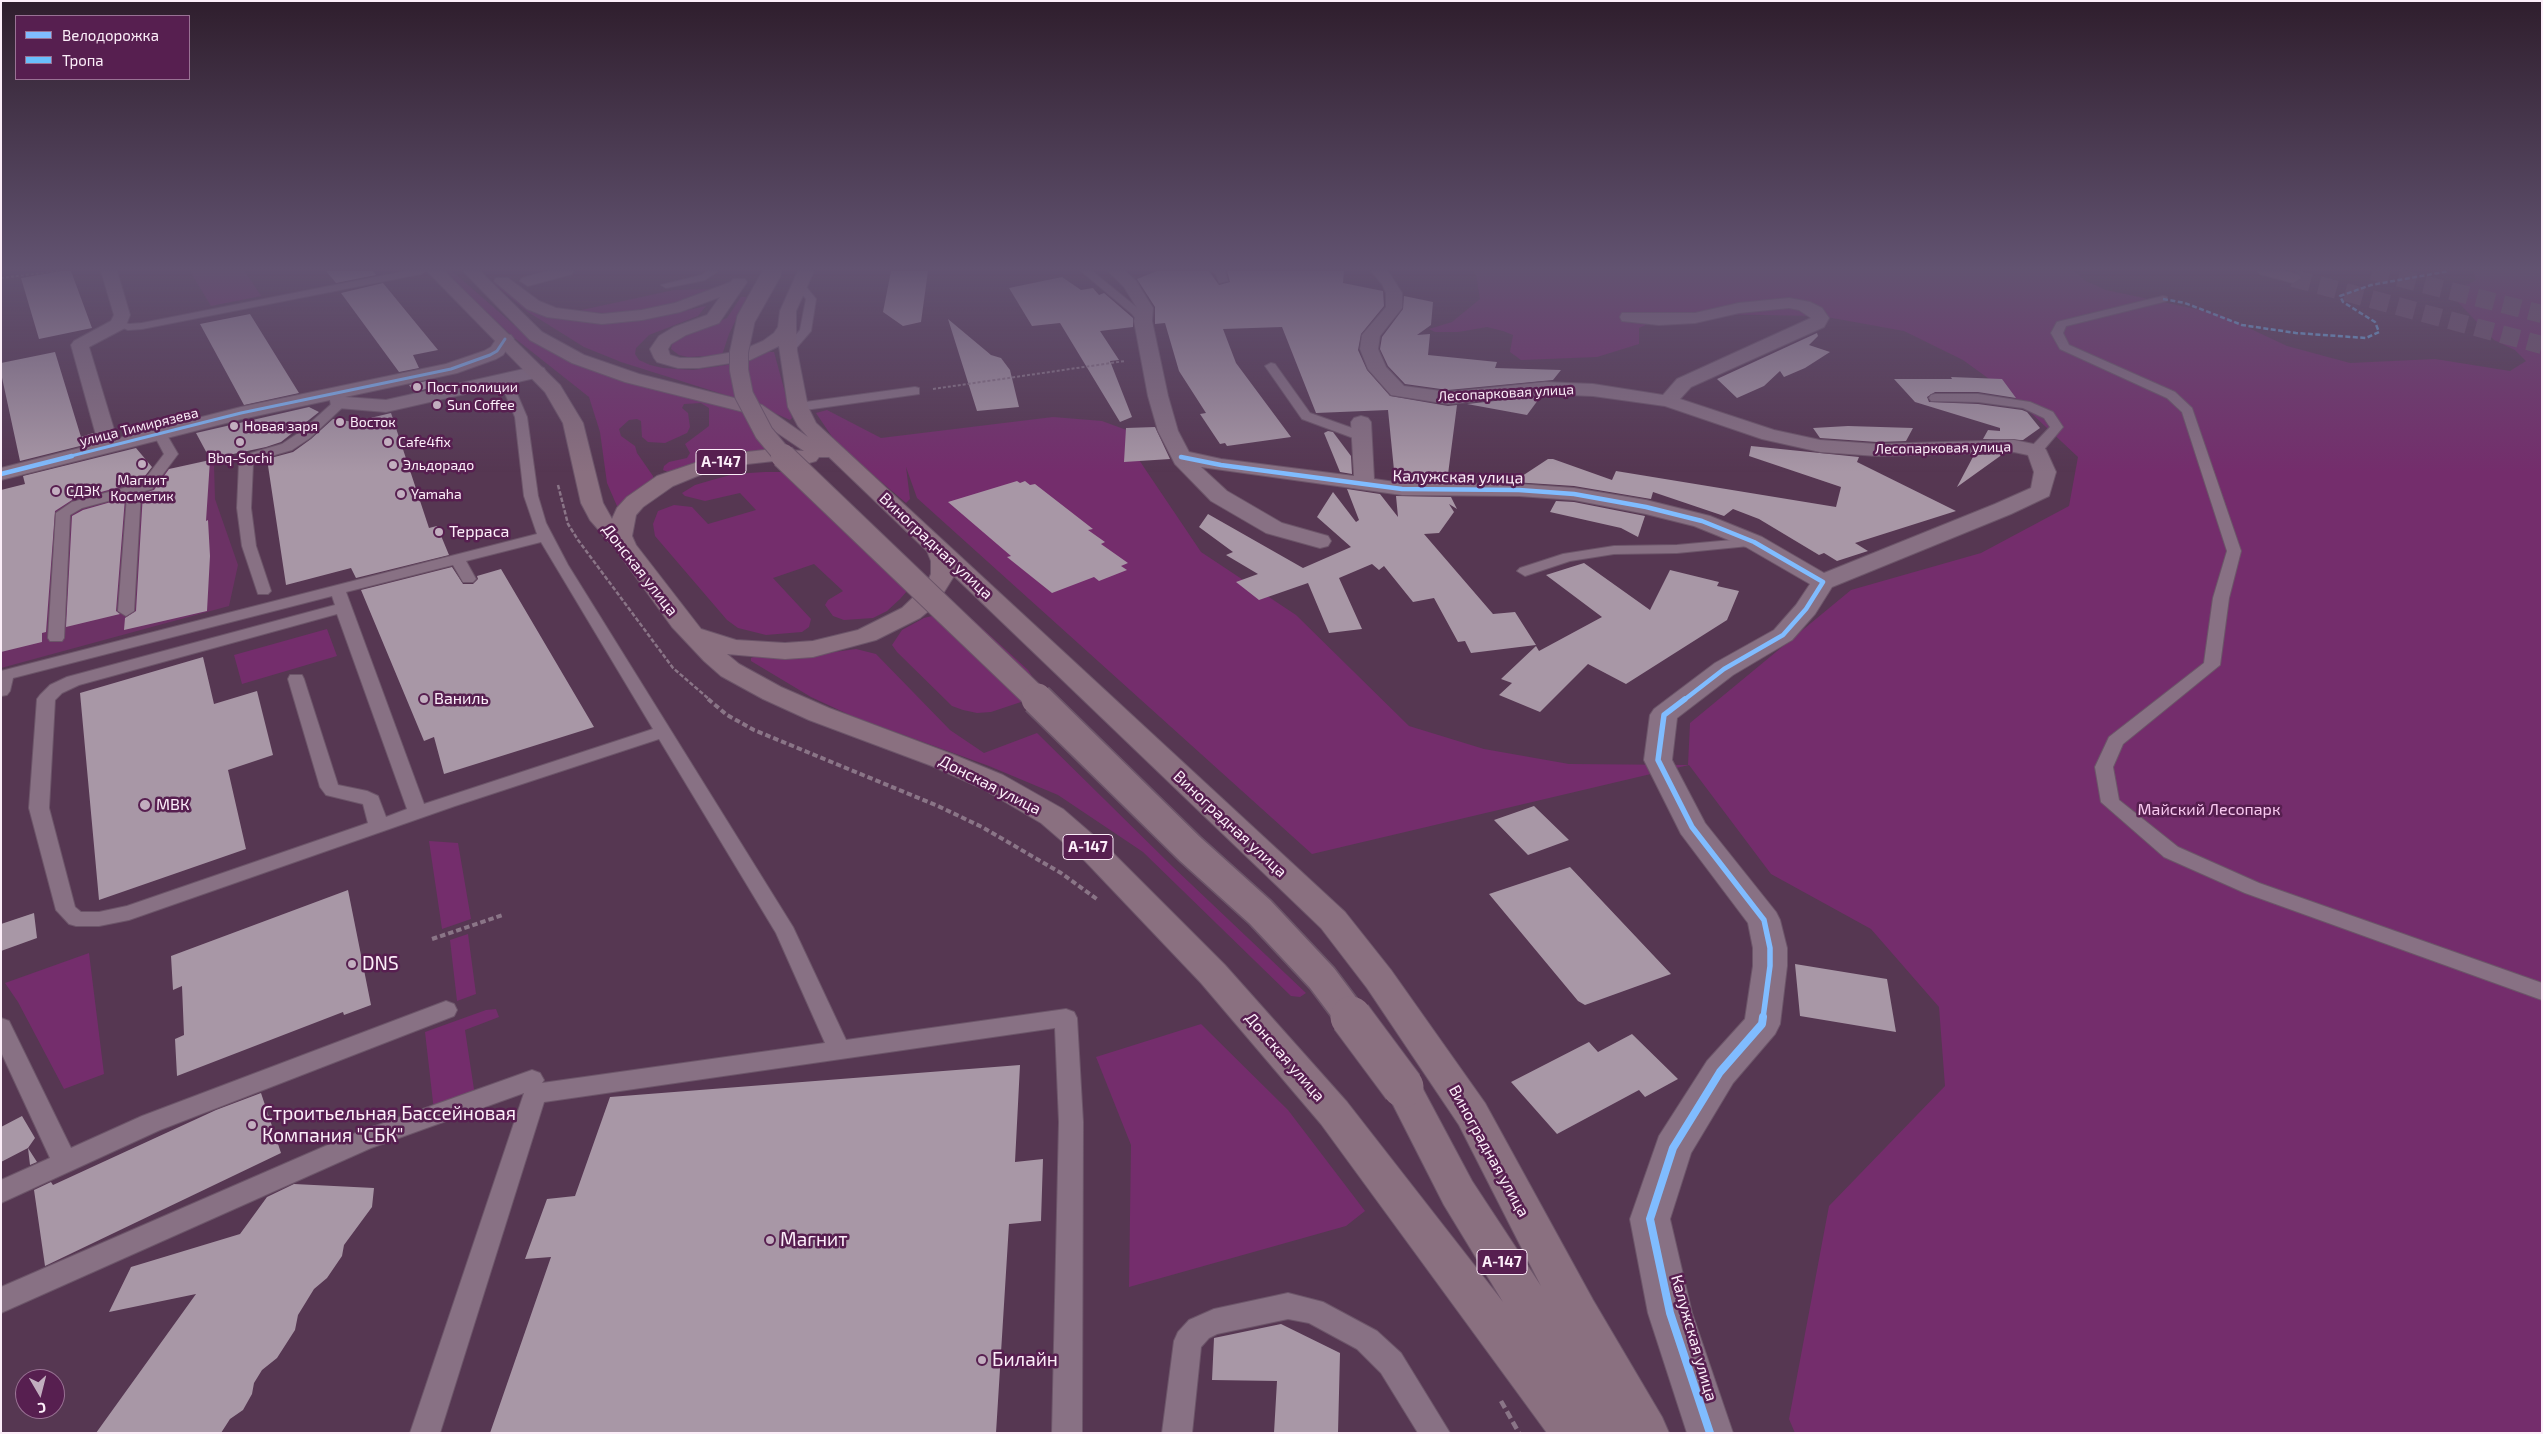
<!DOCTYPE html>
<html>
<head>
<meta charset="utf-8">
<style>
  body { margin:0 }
  #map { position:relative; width:2543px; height:1434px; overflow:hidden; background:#563752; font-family:"Exo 2",sans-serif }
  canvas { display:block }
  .frame { position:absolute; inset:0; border:2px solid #fceef9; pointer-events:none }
  .legend { position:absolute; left:15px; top:15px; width:175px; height:65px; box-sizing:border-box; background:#571f50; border:1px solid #997294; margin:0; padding:6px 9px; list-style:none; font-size:15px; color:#fceef9 }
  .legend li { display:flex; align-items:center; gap:10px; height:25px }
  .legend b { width:25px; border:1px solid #997294 }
  .north { position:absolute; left:15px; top:1369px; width:50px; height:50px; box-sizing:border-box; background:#571f50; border:1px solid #997294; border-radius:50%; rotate:172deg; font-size:14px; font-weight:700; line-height:20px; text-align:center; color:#fceef9 }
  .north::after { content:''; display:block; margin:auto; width:18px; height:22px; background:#c2aebf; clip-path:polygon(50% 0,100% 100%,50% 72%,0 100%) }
</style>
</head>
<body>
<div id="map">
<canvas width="2543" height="1434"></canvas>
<div class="frame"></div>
<ul class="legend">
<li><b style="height:6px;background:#80bcff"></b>Велодорожка</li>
<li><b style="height:6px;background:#69befc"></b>Тропа</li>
</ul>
<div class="north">С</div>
</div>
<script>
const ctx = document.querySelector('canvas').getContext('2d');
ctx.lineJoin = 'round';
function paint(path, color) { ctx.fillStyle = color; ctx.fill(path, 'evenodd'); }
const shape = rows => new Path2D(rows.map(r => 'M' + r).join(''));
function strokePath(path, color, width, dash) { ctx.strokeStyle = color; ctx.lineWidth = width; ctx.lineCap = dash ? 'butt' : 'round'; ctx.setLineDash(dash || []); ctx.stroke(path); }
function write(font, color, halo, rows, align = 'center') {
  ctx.font = font + ' "Exo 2",sans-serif'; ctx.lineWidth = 5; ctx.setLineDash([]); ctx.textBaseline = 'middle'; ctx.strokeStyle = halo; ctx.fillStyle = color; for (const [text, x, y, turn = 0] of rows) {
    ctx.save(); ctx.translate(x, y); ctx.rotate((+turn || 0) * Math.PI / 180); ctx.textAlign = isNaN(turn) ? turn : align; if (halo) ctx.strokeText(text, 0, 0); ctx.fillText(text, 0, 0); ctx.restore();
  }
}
paint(shape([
  [194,464,214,465,215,499,238,565,229,606,1,668,1,516,150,473]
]), '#6c3265');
paint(shape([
  [190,271,245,271,261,296,211,306],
  [444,271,452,271,530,339,552,352,589,368,741,410,775,454,668,472,663,470,664,466,669,462,687,458,690,453,685,444,709,426,709,408,701,403,684,404,682,408,688,413,690,427,687,433,665,443,648,442,642,437,641,421,637,419,629,420,619,429,621,436,635,446,637,453,653,476,653,486,620,513,607,483,600,432,589,397,512,336],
  [1473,271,2074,271,2086,281,2106,290,2219,314,2287,346,2350,363,2435,359,2510,371,2526,361,2515,350,2494,340,2454,298,2455,291,2476,280,2473,271,2542,271,2542,1433,1795,1433,1789,1419,1829,1206,1945,1086,1939,1007,1871,929,1771,874,1689,765,1312,854,917,498,906,467,910,499,906,503,837,444,816,413,827,410,881,438,1053,417,1102,421,1132,432,1135,454,1201,552,1296,615,1409,726,1484,749,1569,764,1688,765,1690,723,1851,590,1981,553,2069,506,2078,457,2014,397,1963,360,1904,331,1821,316,1705,314,1658,319,1639,328,1639,344,1597,357,1521,360,1510,352,1513,335,1503,331,1487,327,1458,332,1435,332,1429,329,1452,322,1480,299,1476,275],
  [498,281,555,318,566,320,592,323,645,320,706,306,698,316,649,335,636,348,635,354,639,360,650,365,663,368,693,370,747,362,768,352,774,352,792,418,790,420,757,405,621,362,584,347,528,312,492,282],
  [712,289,668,307,614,314,577,311,674,290],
  [741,297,747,297,729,334,722,355,688,357,679,355,671,349,672,344,678,339,727,318],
  [765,472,786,472,908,590,900,599,887,611,873,618,844,620,833,616,825,605,828,600,843,591,814,564,773,578,811,619,809,627,802,632,766,635,738,628,727,620,655,536,653,524,658,511,674,505,692,507,708,524,756,510,740,493,705,501,685,496,682,493,695,485,712,480,734,474],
  [940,614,965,616,972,619,1028,670,1035,681,1027,700,991,712,977,713,963,710,952,706,897,652,892,645,902,630,924,618],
  [327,629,337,656,242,684,234,655],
  [856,649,876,654,950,730,984,753,1037,733,1172,866,1306,993,1300,997,1291,996,1143,852,1058,795,989,766,852,716,811,697,751,661,751,658,756,656,813,655],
  [429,841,458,843,471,919,442,929],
  [468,934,476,994,457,1001,450,940],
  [89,953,104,1074,64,1089,18,1002,5,983],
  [496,1009,499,1017,465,1030,475,1096,434,1111,425,1032,486,1010],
  [1201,1024,1288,1110,1365,1211,1346,1226,1129,1287,1131,1145,1096,1057]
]), '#742d6c');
paint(shape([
  [61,271,71,271,92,328,39,339,21,278],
  [326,271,373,271,376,275,336,283],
  [891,271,928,271,921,322,903,326,883,312],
  [1157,271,1209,271,1219,285,1230,282,1227,271,1344,271,1343,283,1383,291,1384,306,1361,334,1358,350,1367,370,1390,396,1448,406,1457,405,1447,482,1395,480,1388,410,1316,413,1282,327,1223,329,1236,363,1291,437,1227,446,1225,443,1220,444,1200,414,1206,413,1179,371,1165,323,1155,324,1155,307,1137,279],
  [1062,277,1081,290,1093,288,1099,295,1104,293,1133,318,1133,327,1100,331,1119,360,1110,361,1132,417,1120,422,1060,323,1032,326,1009,288],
  [383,283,438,350,413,355,419,368,399,372,341,293],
  [1404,296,1433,302,1431,325,1417,335,1430,334,1428,355,1497,362,1495,368,1561,370,1553,380,1448,390,1405,384,1388,366,1380,349,1382,337,1403,309],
  [250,314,299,393,244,405,200,324],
  [948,319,991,355,1001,358,1010,370,1019,407,977,411],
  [1817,333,1818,336,1809,345,1830,352,1805,368,1784,377,1780,371,1764,386,1737,398,1717,379],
  [55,352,81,437,93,433,96,442,20,461,1,373,1,363],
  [1951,377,2002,379,2016,398,1978,392,1935,392,1927,397,1929,402,1978,404,2022,410,2027,412,2040,428,2023,440,1983,439,1988,430,2000,431,2000,428,1915,402,1894,379,1952,379],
  [426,381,430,388,414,392,409,385],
  [1541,396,1527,415,1467,404],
  [309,407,319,412,281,442,266,447,210,459,196,433],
  [391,413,429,528,437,526,449,555,356,578,351,568,286,585,267,459,293,452,311,439,333,419,354,422],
  [1848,426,1913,428,1906,441,1877,442,1820,438,1813,428],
  [1155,427,1170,459,1124,462,1126,428],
  [1328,431,1333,432,1351,456,1352,474,1340,472,1324,433],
  [1751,446,1859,457,1857,462,1956,511,1855,543,1868,551,1837,561,1824,553,1819,555,1759,519,1733,509,1724,516,1653,492,1651,499,1574,486,1513,482,1548,459,1553,459,1612,480,1616,471,1836,507,1841,487,1749,456],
  [136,448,152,467,141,481,72,500,55,511,46,632,42,633,42,642,1,652,1,490,25,484,23,476],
  [2003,454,1957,487,1974,455],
  [210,460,206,521,208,520,210,556,207,611,124,630,125,618,136,611,143,493,154,490,169,469],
  [1017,481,1020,483,1025,481,1030,485,1035,484,1093,529,1088,530,1105,542,1101,544,1128,563,1121,566,1127,570,1099,581,1094,577,1052,593,1007,557,1011,556,948,502],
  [1347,489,1380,494,1398,517,1396,496,1451,497,1457,509,1449,504,1454,512,1439,533,1424,534,1493,614,1515,612,1536,645,1471,653,1465,641,1458,642,1434,598,1413,602,1384,566,1379,570,1372,564,1339,578,1362,629,1329,633,1308,583,1259,600,1236,582,1258,574,1226,555,1233,552,1199,527,1208,514,1303,568,1351,547,1317,517,1333,492,1356,522,1359,520],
  [125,498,116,611,120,614,66,627,72,516,83,510],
  [1556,501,1574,502,1645,516,1638,537,1621,528,1550,512],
  [1584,563,1650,610,1670,570,1719,582,1717,586,1739,591,1727,620,1626,684,1588,664,1540,712,1499,695,1512,683,1501,679,1536,646,1539,651,1602,617,1546,575],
  [452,567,463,584,473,584,478,579,477,576,501,569,594,727,444,774,434,737,424,741,361,590],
  [203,657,214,704,257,691,273,755,228,770,246,849,99,900,80,693],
  [1534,806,1569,840,1528,855,1494,820],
  [1570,867,1671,974,1585,1005,1578,1001,1489,894],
  [348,890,371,1005,344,1015,343,1012,177,1076,175,1039,184,1035,182,986,173,990,171,956],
  [34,913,37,938,1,951,1,924],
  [1795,964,1887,979,1896,1032,1800,1016],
  [1632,1034,1678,1079,1645,1097,1639,1090,1557,1134,1511,1082,1589,1042,1598,1052],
  [1020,1065,1015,1162,1043,1159,1041,1221,1009,1224,996,1433,490,1433,551,1257,525,1259,547,1199,575,1196,610,1097],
  [261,1093,281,1153,45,1266,34,1190,51,1182,53,1185,216,1110],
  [22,1116,35,1138,28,1148,37,1162,30,1165,28,1148,1,1162,1,1127],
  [294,1184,374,1188,372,1207,344,1245,342,1256,327,1278,314,1289,298,1315,295,1330,277,1358,262,1370,254,1383,252,1394,243,1410,230,1419,221,1433,96,1433,196,1294,109,1312,131,1267,240,1234,267,1197],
  [1281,1324,1340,1353,1338,1433,1274,1433,1277,1381,1212,1380,1214,1338]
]), '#a897a6');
strokePath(shape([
  [2372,271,2542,314],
  [2293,278,2542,345]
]), '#6f526b', 18, [18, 9]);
const service = shape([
  [406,271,426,271,421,274,142,329,128,330,114,324,119,321,129,324,142,323,406,271],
  [707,271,718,271,705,280,666,288,661,285,702,275,707,271],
  [1081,271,1092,271,1140,310,1148,321,1147,323,1139,323,1132,314,1081,271],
  [1211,271,1225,271,1228,281,1219,283,1216,274,1211,271],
  [799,282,803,283,816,299,811,331,792,353,788,354,782,351,800,330,806,299,794,285,799,282],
  [2163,296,2167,297,2167,301,2066,326,2063,333,2069,345,2175,392,2192,408,2241,551,2229,598,2220,665,2123,744,2113,767,2119,800,2178,847,2259,883,2542,983,2542,1000,2245,893,2164,857,2101,802,2095,767,2109,737,2204,663,2213,598,2227,551,2182,412,2167,398,2060,349,2051,333,2057,322,2163,296],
  [1271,363,1275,364,1310,413,1366,433,1367,436,1366,439,1356,439,1302,419,1265,366,1271,363],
  [500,377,515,389,527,417,538,496,546,523,568,565,793,927,846,1040,1066,1009,1074,1012,1077,1018,1083,1122,1082,1433,1052,1433,1059,1122,1055,1028,544,1102,440,1433,410,1433,524,1093,371,1148,1,1313,1,1287,353,1134,532,1070,540,1073,544,1080,542,1083,825,1043,776,933,659,739,455,806,129,920,99,926,76,926,69,924,56,910,29,808,37,699,40,695,50,685,67,677,335,605,332,596,13,678,10,691,7,695,1,696,1,671,537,534,524,496,515,417,504,391,494,381,500,377],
  [541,542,653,729,424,804,346,592,453,565,463,582,473,582,476,579,466,561,541,542],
  [337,614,407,809,386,817,378,796,367,791,338,785,304,679,302,675,290,675,288,679,320,787,326,795,363,804,368,823,127,906,99,912,81,912,75,907,49,808,55,700,62,693,79,685,337,614],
  [915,387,919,388,919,394,798,411,792,407,798,403,915,387],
  [1935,394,1978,394,2030,402,2053,412,2063,427,2041,453,2031,453,2029,450,2031,447,2050,427,2044,418,2023,408,1978,402,1931,401,1929,398,1931,395,1935,394],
  [341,398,347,402,345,405,310,438,292,450,261,459,253,464,251,508,256,546,271,591,268,594,258,594,242,546,237,508,239,463,251,453,282,444,300,432,337,399,341,398],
  [159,429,164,430,178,454,152,489,141,492,134,611,126,616,118,611,127,496,82,508,70,515,64,638,62,641,50,641,48,638,56,513,72,502,142,483,164,454,153,433,159,429],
  [1754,538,1759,539,1761,542,1759,545,1677,553,1614,554,1570,561,1525,576,1517,571,1520,568,1563,554,1614,546,1677,545,1754,538],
  [446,1001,454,1004,457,1010,454,1016,160,1130,1,1203,1,1180,50,1158,1,1052,1,1018,9,1021,71,1148,142,1116,446,1001],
  [1288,1293,1323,1302,1377,1331,1401,1353,1450,1433,1418,1433,1381,1373,1357,1349,1309,1323,1288,1319,1217,1334,1209,1338,1201,1347,1192,1433,1162,1433,1174,1341,1178,1332,1189,1320,1214,1309,1288,1293]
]);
const minor = shape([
  [101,271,117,271,130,315,125,328,89,347,119,446,116,450,109,452,102,450,99,446,71,345,74,341,111,321,114,315,101,271],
  [548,271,574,271,572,274,528,286,520,281,522,278,548,271],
  [1108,271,1125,271,1136,281,1153,308,1152,321,1168,396,1178,431,1189,452,1221,459,1354,476,1351,422,1354,418,1361,416,1368,418,1371,422,1374,479,1402,483,1519,484,1574,488,1646,500,1710,516,1762,537,1824,573,1995,504,2031,488,2034,472,2028,455,2014,452,1877,456,1820,452,1762,439,1665,406,1593,396,1545,394,1448,404,1391,395,1368,369,1360,349,1362,335,1386,307,1386,293,1382,284,1371,271,1388,271,1402,293,1402,308,1380,336,1378,349,1386,367,1404,386,1448,392,1545,382,1593,384,1663,395,1677,379,1811,318,1799,310,1789,308,1739,313,1695,323,1659,325,1622,321,1620,317,1622,313,1695,313,1739,303,1789,298,1810,302,1822,308,1829,318,1824,327,1691,387,1680,399,1774,430,1820,440,1877,444,2014,440,2043,446,2046,450,2056,472,2049,496,2011,514,1832,587,1815,614,1792,640,1733,675,1677,718,1672,760,1705,823,1776,912,1780,920,1787,948,1787,966,1780,1024,1775,1034,1733,1083,1691,1153,1670,1219,1692,1313,1733,1433,1687,1433,1648,1313,1630,1219,1659,1136,1707,1061,1745,1019,1753,966,1753,948,1748,923,1681,834,1644,760,1650,715,1654,709,1715,663,1774,630,1796,605,1810,584,1746,547,1694,526,1646,514,1574,500,1519,496,1402,495,1201,467,1227,491,1282,523,1328,536,1331,541,1328,546,1320,548,1266,533,1211,501,1175,464,1158,431,1148,396,1134,321,1137,308,1124,287,1108,271]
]);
const tertiary = shape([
  [505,334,511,335,514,339,503,355,496,359,457,373,345,397,386,400,537,366,544,368,546,372,544,376,386,412,338,408,331,406,330,400,242,419,1,480,1,468,241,407,446,364,484,351,491,347,499,335,505,334]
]);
const primary = shape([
  [427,271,444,271,560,385,583,423,603,503,612,519,617,508,627,497,657,476,698,462,728,454,774,449,804,451,748,413,625,382,572,363,530,340,463,271,480,271,542,332,584,355,639,374,762,405,808,437,798,426,788,407,779,346,750,360,699,368,678,368,657,362,654,358,650,349,659,336,674,327,707,315,720,297,680,312,642,320,602,324,547,317,527,309,494,281,496,278,508,278,539,301,556,308,602,314,642,310,675,303,731,282,733,279,745,279,747,282,719,323,686,335,671,344,668,349,670,355,680,358,699,358,740,351,763,341,774,333,778,327,780,311,798,271,814,271,796,311,796,327,797,351,808,407,816,423,1345,912,1391,970,1485,1103,1593,1300,1662,1417,1669,1433,1547,1433,1321,1124,1201,983,1085,861,1041,823,983,789,932,766,809,720,763,699,721,676,704,661,672,627,617,551,590,520,581,503,563,423,545,392,427,271],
  [819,457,829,457,927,551,931,561,931,574,926,585,902,608,858,630,813,641,785,643,736,640,701,629,636,545,632,536,636,515,643,507,673,486,712,470,729,466,774,461,809,463,816,461,819,457],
  [954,576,1321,928,1367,988,1459,1125,1541,1286,1472,1181,1416,1076,1403,1072,1390,1076,1384,1087,1444,1205,1503,1302,1347,1102,1225,965,1107,847,1063,809,1003,775,952,754,829,708,781,687,739,664,727,654,785,659,813,657,876,640,920,618,936,605,954,576],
  [2258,271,2285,271,2299,275,2301,278,2293,283,2260,274,2258,271]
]);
strokePath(service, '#6c5569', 2);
strokePath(minor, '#6c5569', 2);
strokePath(tertiary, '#6c5569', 2);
strokePath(primary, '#6c5569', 2);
strokePath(shape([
  [1,278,58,271],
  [933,389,1125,361]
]), '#8a7587', 2, [3, 2]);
strokePath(shape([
  [558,485,568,524,578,540,673,668,710,700]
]), '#8a7587', 2.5, [4.5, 2]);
strokePath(shape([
  [708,699,727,715,754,730,938,806,982,827,1061,873,1098,900],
  [432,939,503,915]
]), '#8a7587', 4, [5.5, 3]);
strokePath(shape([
  [1501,1401,1519,1433]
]), '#8a7587', 4.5, [8, 4]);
paint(service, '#887184');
paint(minor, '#887184');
paint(tertiary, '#887184');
paint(primary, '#8a7080');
const primaryBridgeFar3 = shape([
  [773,271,746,319,739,352,739,370,744,395,764,433,784,457]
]);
const primaryBridgeFar2 = shape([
  [783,456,1038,700]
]);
const primaryBridgeFar1 = shape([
  [1037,699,1190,849,1260,912,1322,978,1352,1018]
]);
const primaryBridge = shape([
  [1351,1017,1403,1087]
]);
strokePath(primaryBridgeFar3, '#6c5569', 20, []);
strokePath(primaryBridgeFar2, '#6c5569', 26, []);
strokePath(primaryBridgeFar1, '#6c5569', 34, []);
strokePath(primaryBridge, '#6c5569', 43, []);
strokePath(primaryBridgeFar3, '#8a7080', 18);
strokePath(primaryBridgeFar2, '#8a7080', 24);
strokePath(primaryBridgeFar1, '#8a7080', 31);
strokePath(primaryBridge, '#8a7080', 41);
strokePath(shape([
  [2163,299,2185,303,2242,325,2296,333,2366,338,2379,332,2375,322,2343,302,2340,296,2371,285,2449,271]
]), '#69befc', 2.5, [5, 2.5]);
strokePath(shape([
  [67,457,241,413,451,369,490,355,497,351,505,339]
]), '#80bcff', 3);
strokePath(shape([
  [1181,457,1221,465,1402,489,1519,490,1574,494,1646,507,1702,521,1754,542,1823,582,1806,609,1783,635,1724,669,1684,700],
  [1,474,72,456]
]), '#80bcff', 4.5);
strokePath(shape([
  [1685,699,1664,715,1658,760,1692,827,1764,920,1770,948,1770,966,1763,1018]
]), '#80bcff', 5.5);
strokePath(shape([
  [1710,1433,1670,1313,1650,1219,1673,1148,1720,1072,1762,1024,1763,1017]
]), '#80bcff', 8);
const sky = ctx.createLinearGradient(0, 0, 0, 472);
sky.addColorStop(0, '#2f1e2d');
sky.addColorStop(0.57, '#625371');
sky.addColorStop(1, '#62537100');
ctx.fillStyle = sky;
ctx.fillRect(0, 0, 2543, 472);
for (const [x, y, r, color] of [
  [417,387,5,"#c2aebf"],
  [437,405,5,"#c2aebf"],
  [340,422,5,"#c2aebf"],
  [234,426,5,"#c2aebf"],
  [240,442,5,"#c2aebf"],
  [388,442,5,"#c2aebf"],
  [142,464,5,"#c2aebf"],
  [393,465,5,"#c2aebf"],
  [56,491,5,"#c2aebf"],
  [401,494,5,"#c2aebf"],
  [439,532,5,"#c2aebf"],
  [424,699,5,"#c2aebf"],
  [145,805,6,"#c2aebf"],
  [352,964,5,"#c2aebf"],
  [252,1125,5,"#c2aebf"],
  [770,1240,5,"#c2aebf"],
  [982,1360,5,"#c2aebf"]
]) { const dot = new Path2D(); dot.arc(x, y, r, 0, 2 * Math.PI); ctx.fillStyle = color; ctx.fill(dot); strokePath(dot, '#571f50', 2); }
write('14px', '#fceef9', '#571f50', [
  ["Пост полиции",427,387],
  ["Sun Coffee",447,405],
  ["Восток",350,422],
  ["Новая заря",244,426],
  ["Cafe4fix",398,442],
  ["Bbq-Sochi",240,458,"center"],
  ["Эльдорадо",403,465],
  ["Магнит",142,480,"center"],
  ["Косметик",142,496,"center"],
  ["СДЭК",66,491],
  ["Yamaha",411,494]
], 'left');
write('14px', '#fceef9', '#571f50', [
  ["Лесопарковая улица",1506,393,-3],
  ["улица Тимирязева",139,427,-14],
  ["Лесопарковая улица",1943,448,-1]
]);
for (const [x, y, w] of [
  [721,462,50],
  [1088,847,50],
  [1502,1262,50]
]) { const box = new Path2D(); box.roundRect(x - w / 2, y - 12.5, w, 25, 4); ctx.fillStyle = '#571f50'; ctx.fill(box); strokePath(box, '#fceef9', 1); }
write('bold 15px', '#fceef9', null, [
  ["А-147",721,462],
  ["А-147",1088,847],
  ["А-147",1502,1262]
]);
write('16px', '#fceef9', '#571f50', [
  ["Калужская улица",1458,477,1],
  ["Виноградная улица",936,546,43],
  ["Донская улица",640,570,52],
  ["Донская улица",990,785,27],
  ["Виноградная улица",1230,824,43],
  ["Донская улица",1285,1057,49],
  ["Виноградная улица",1489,1151,61],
  ["Калужская улица",1694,1338,74]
]);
write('16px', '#fceef9', '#571f50', [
  ["Терраса",449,532],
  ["Ваниль",434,699],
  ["МВК",156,805]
], 'left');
write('16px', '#f8c8ef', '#571f50', [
  ["Майский Лесопарк",2209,810]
]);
write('19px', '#fceef9', '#571f50', [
  ["DNS",362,964],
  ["Строитьельная Бассейновая",262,1114],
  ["Компания \"СБК\"",262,1136],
  ["Магнит",780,1240],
  ["Билайн",992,1360]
], 'left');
</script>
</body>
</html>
